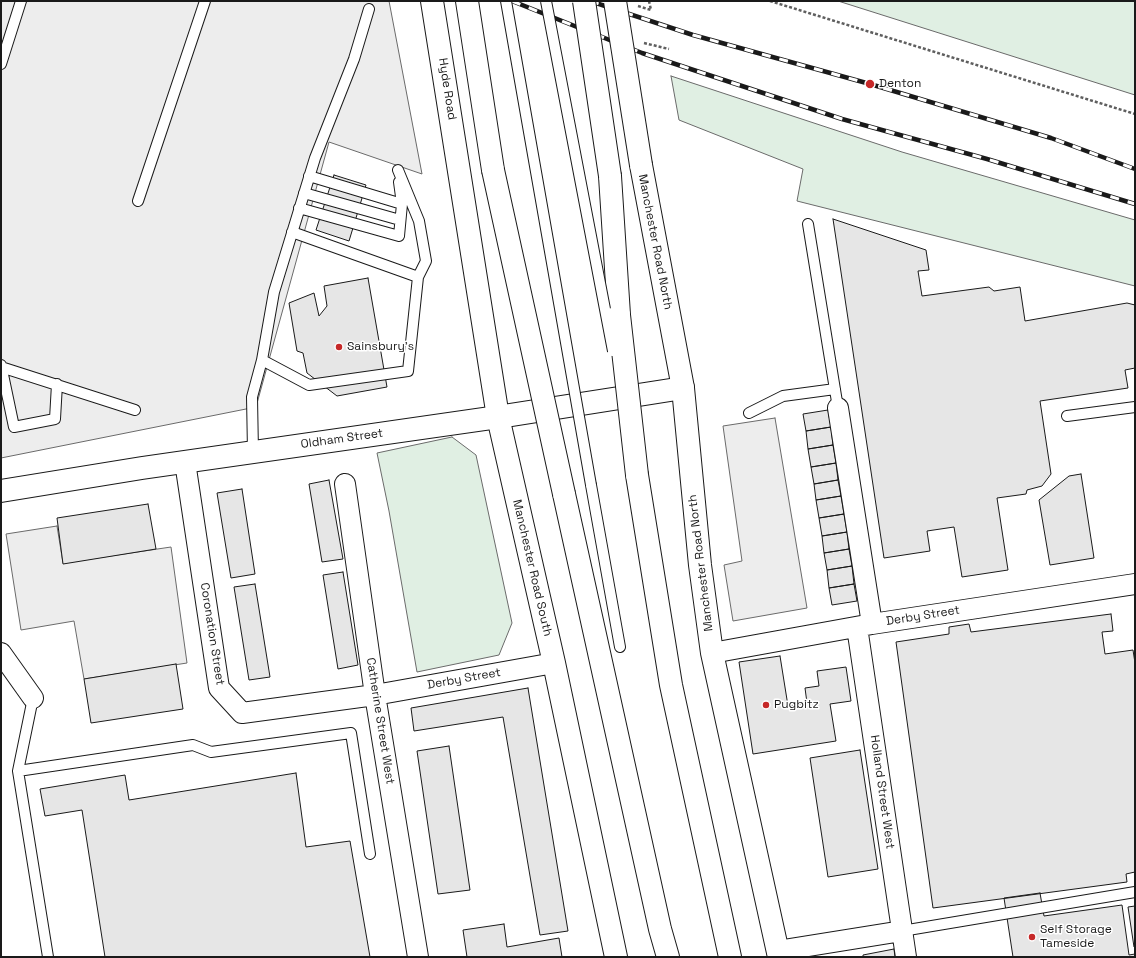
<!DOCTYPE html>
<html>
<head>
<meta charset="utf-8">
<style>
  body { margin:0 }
  #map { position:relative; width:1136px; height:958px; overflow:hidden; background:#fff; font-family:"Space Grotesk",sans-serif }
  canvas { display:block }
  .frame { position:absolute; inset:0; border:2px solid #1a1a1a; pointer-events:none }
</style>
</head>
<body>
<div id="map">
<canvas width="1136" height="958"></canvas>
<div class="frame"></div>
</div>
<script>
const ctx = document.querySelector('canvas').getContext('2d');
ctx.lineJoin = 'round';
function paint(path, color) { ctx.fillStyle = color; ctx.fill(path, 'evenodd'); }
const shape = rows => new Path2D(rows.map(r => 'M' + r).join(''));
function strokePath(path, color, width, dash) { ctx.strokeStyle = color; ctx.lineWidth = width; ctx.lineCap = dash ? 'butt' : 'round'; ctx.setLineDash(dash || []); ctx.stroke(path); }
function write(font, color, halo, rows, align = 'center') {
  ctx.font = font + ' "Space Grotesk",sans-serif'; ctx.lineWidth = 3; ctx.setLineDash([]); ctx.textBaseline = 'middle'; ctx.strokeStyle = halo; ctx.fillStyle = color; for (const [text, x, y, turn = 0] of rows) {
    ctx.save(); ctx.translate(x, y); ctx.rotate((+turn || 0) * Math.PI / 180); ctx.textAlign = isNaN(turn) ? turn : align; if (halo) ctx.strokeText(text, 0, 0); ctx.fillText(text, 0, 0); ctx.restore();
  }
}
const green = shape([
  [838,1,1135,1,1135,95,838,1],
  [671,76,902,152,1135,220,1135,286,797,201,803,169,679,120,671,76],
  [452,437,476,455,512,623,499,655,417,672,389,511,377,453,452,437]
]);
paint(green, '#e0efe3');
strokePath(green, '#6a6a6a', 1);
const parking = shape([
  [1,1,389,1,422,174,329,142,256,407,1,458,1,1],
  [775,418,807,608,733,621,724,565,742,561,723,426,775,418],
  [57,526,63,563,171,547,187,663,84,679,74,621,21,630,6,534,57,526]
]);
paint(parking, '#ededed');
strokePath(parking, '#6a6a6a', 1);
const building = shape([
  [334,175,366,185,349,241,316,230,334,175],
  [833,219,926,250,929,270,918,271,922,296,989,287,994,291,1020,287,1025,321,1127,303,1135,305,1135,368,1125,370,1128,388,1040,401,1051,474,1042,486,1027,490,1026,494,997,498,1008,570,962,577,954,527,927,531,930,551,884,558,833,219],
  [368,278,387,387,337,396,307,373,303,353,297,351,289,303,314,293,319,316,327,306,324,286,368,278],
  [828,410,831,427,806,431,803,414,828,410],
  [831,427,833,445,808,449,806,431,831,427],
  [833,445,836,463,811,467,808,449,833,445],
  [836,463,838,480,814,484,811,467,836,463],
  [1081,474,1094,558,1050,565,1039,500,1069,476,1081,474],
  [329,480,343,559,322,562,309,484,329,480],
  [838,480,841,496,816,500,814,484,838,480],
  [242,489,255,574,231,578,217,493,242,489],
  [841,496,844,514,819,518,816,500,841,496],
  [148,504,156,549,63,564,57,518,148,504],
  [844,514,847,532,822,536,819,518,844,514],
  [847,532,849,549,824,553,822,536,847,532],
  [849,549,852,566,827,570,824,553,849,549],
  [852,566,854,584,829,588,827,570,852,566],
  [343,572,358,665,338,669,323,575,343,572],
  [255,584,270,677,249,680,234,587,255,584],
  [854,584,857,601,832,605,829,588,854,584],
  [1111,614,1113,631,1102,632,1105,654,1133,650,1135,663,1135,872,1126,874,1127,882,933,908,896,642,949,634,949,627,969,624,971,632,1111,614],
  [780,656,788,706,807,703,805,688,819,686,817,671,846,667,851,701,830,704,836,741,753,754,739,662,780,656],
  [176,664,183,709,91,723,84,679,176,664],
  [528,688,568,931,540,935,503,717,414,731,411,708,528,688],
  [449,746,470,890,438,894,417,751,449,746],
  [860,750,878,869,828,877,810,758,860,750],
  [296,773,306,847,350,841,370,957,105,957,82,810,45,816,40,789,125,775,129,800,296,773],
  [1040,893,1044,916,1122,905,1129,955,1135,954,1135,957,1013,957,1004,898,1040,893],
  [1135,906,1135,946,1134,947,1128,907,1135,906],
  [504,924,507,947,559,938,562,957,465,957,467,957,463,930,504,924],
  [894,949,895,957,863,957,863,955,894,949]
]);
paint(building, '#e6e6e6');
strokePath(building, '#1a1a1a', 1);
const lane = shape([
  [1,64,21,1],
  [309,176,402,204,399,182],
  [304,193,400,220],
  [138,201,205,1],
  [299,208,399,236,402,204],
  [808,224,838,408],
  [292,232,418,277,426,261,419,221,398,170],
  [262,360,309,385,408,371,418,277],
  [1,365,14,427,55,419,57,384],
  [1,367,135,410],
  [749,413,783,396,835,389],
  [1067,416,1135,407],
  [253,452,252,397,262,360,274,292,315,158,354,59,369,9],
  [591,485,620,647],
  [33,698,18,771,48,957],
  [18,771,193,745,211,752,351,733,370,854],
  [902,931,1135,892]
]);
const street = shape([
  [838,408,872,624],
  [185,462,219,688,242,713,375,695,554,663],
  [345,484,375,695,418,957],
  [857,627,906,957],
  [1,653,33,698],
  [712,653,872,624,1135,584],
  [777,951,902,931]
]);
const secondary = shape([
  [1,491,142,468,498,417,683,388]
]);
const primary = shape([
  [432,1,498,417,554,663,616,957],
  [641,165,683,388,700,565,712,653,779,957]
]);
const highway = shape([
  [467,1,493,170],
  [610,176,619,315],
  [637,475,671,685,730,957],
  [564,494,660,929,668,957]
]);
strokePath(lane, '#1a1a1a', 12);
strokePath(street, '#1a1a1a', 22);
strokePath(secondary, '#1a1a1a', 24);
strokePath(primary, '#1a1a1a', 24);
strokePath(highway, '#1a1a1a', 24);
strokePath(shape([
  [770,1,1135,114],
  [638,6,651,10,649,1],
  [644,43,669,49]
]), '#5f5f5f', 2.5, [3, 2]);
strokePath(lane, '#fff', 10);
strokePath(street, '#fff', 20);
strokePath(secondary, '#fff', 22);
strokePath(primary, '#fff', 22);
strokePath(highway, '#fff', 22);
const rail = shape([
  [512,1,642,53,842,119,987,159,1135,204],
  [590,1,693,35,870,84,1051,138,1135,169]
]);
strokePath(rail, '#1a1a1a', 4.5);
strokePath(rail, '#fff', 3, [9]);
const laneBridge = shape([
  [506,1,591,485],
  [546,1,613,351]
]);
const primaryBridge = shape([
  [615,1,641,165]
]);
const highwayBridge = shape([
  [584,1,610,176],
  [493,170,564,494],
  [619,315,637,475]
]);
strokePath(laneBridge, '#1a1a1a', 12, []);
strokePath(primaryBridge, '#1a1a1a', 24, []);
strokePath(highwayBridge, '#1a1a1a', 24, []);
strokePath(laneBridge, '#fff', 10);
strokePath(primaryBridge, '#fff', 22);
strokePath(highwayBridge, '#fff', 22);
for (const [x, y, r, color] of [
  [870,84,5,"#c62828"],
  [339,347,4,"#c62828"],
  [766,705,4,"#c62828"],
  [1032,937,4,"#c62828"]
]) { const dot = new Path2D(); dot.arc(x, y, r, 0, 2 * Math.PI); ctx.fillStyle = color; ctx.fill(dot); strokePath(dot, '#fff', 1.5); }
write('12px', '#1a1a1a', '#fff', [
  ["Denton",879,84],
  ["Sainsbury's",347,347],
  ["Pugbitz",774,705],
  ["Self Storage",1040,930],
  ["Tameside",1040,944]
], 'left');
write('12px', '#1a1a1a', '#fff', [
  ["Hyde Road",447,89,81],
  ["Manchester Road North",655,242,79],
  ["Oldham Street",342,439,-8],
  ["Manchester Road North",701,563,-97],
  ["Manchester Road South",532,568,77],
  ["Derby Street",923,616,-9],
  ["Coronation Street",212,634,81],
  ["Derby Street",464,679,-10],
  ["Catherine Street West",380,721,81],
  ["Holland Street West",882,792,82]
]);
</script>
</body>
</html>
